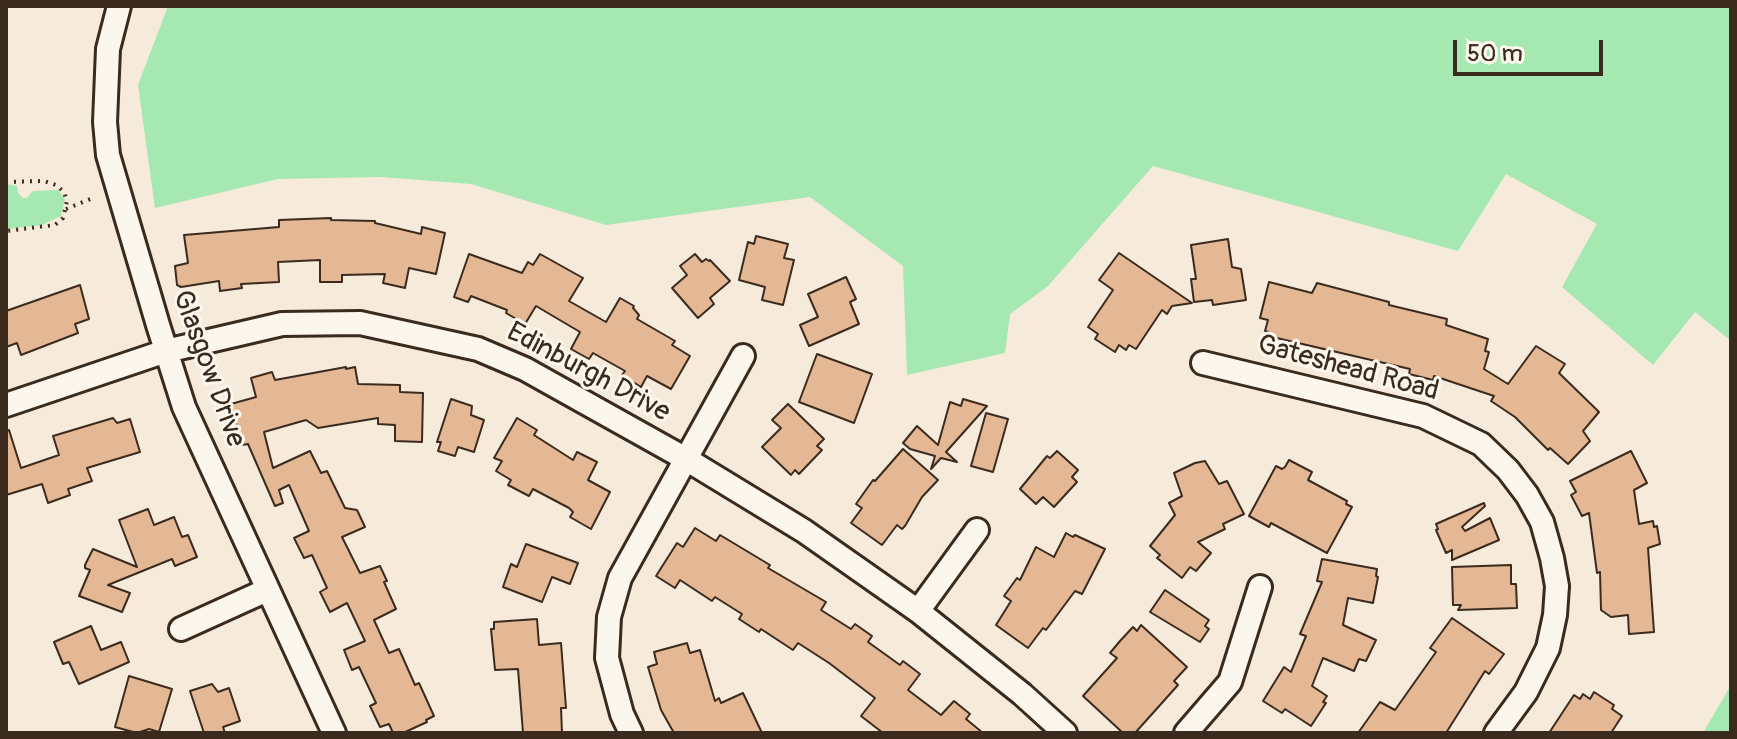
<!DOCTYPE html>
<html>
<head>
<meta charset="utf-8">
<style>
  body { margin:0 }
  #map { position:relative; width:1737px; height:739px; overflow:hidden; background:#f6eada; font-family:Pangolin,sans-serif }
  canvas { display:block }
  .frame { position:absolute; inset:0; border:8px solid #3b2a1e; pointer-events:none }
  .scale { position:absolute; left:1453px; top:40px; width:150px; height:36px; box-sizing:border-box; border:4px solid #3b2a1e; border-top:0; padding-left:10px; font-size:24px; line-height:28px; white-space:nowrap; color:#3b2a1e; -webkit-text-stroke:6px #fbf7ec; paint-order:stroke }
</style>
</head>
<body>
<div id="map">
<canvas width="1737" height="739"></canvas>
<div class="frame"></div>
<div class="scale">50 m</div>
</div>
<script>
const ctx = document.querySelector('canvas').getContext('2d');
ctx.lineJoin = 'round';
function paint(path, color) { ctx.fillStyle = color; ctx.fill(path, 'evenodd'); }
const shape = rows => new Path2D(rows.map(r => 'M' + r).join(''));
function strokePath(path, color, width, dash) { ctx.strokeStyle = color; ctx.lineWidth = width; ctx.lineCap = dash ? 'butt' : 'round'; ctx.setLineDash(dash || []); ctx.stroke(path); }
function write(font, color, halo, rows, align = 'center') {
  ctx.font = font + ' Pangolin,sans-serif'; ctx.lineWidth = 6; ctx.setLineDash([]); ctx.textBaseline = 'middle'; ctx.strokeStyle = halo; ctx.fillStyle = color; for (const [text, x, y, turn = 0] of rows) {
    ctx.save(); ctx.translate(x, y); ctx.rotate((+turn || 0) * Math.PI / 180); ctx.textAlign = isNaN(turn) ? turn : align; if (halo) ctx.strokeText(text, 0, 0); ctx.fillText(text, 0, 0); ctx.restore();
  }
}
paint(shape([
  [168,6,1731,6,1731,341,1695,312,1653,365,1562,287,1597,224,1506,174,1458,251,1153,166,1048,286,1010,314,1005,353,907,375,903,266,810,197,606,225,471,184,381,177,278,179,155,208,138,85],
  [6,184,17,186,18,193,23,198,27,198,33,191,58,190,65,199,61,216,42,225,6,229],
  [1731,685,1731,733,1703,733]
]), '#a6e8b2');
const building = shape([
  [331,218,331,220,375,221,375,223,421,234,422,227,445,233,436,274,409,268,405,288,383,283,385,274,342,275,342,282,320,282,320,260,278,262,279,282,241,284,242,288,220,291,219,281,181,287,177,285,175,266,188,263,184,235,279,227,279,220,331,218],
  [756,236,788,244,784,258,794,260,783,305,762,300,765,287,739,280,748,242,754,244,756,236],
  [1228,239,1232,267,1241,269,1246,300,1213,305,1212,300,1194,302,1191,279,1196,279,1191,245,1228,239],
  [1119,253,1192,303,1172,306,1167,314,1162,310,1136,349,1129,345,1126,350,1119,345,1115,352,1095,339,1098,334,1088,327,1113,290,1099,280,1119,253],
  [469,254,522,273,528,262,533,265,540,254,583,278,569,301,606,322,620,298,634,306,633,308,639,315,637,319,675,341,672,345,690,356,671,389,647,376,641,387,622,375,625,371,593,353,589,359,571,349,580,332,536,306,525,324,506,313,507,310,471,296,468,302,454,297,469,254],
  [695,254,702,262,706,259,709,261,710,260,730,281,710,298,714,304,698,318,672,288,687,275,680,266,695,254],
  [846,277,856,299,850,302,859,324,809,346,800,325,818,317,808,294,846,277],
  [1269,282,1312,293,1317,283,1389,302,1389,305,1447,319,1446,325,1488,339,1485,351,1489,352,1484,369,1508,384,1536,346,1565,364,1559,373,1599,412,1583,431,1590,441,1568,464,1550,448,1548,450,1515,417,1491,401,1494,396,1434,376,1433,380,1409,374,1410,369,1268,336,1269,332,1265,331,1268,320,1260,318,1269,282],
  [80,285,89,319,75,324,78,333,21,355,17,343,6,347,6,311,80,285],
  [817,354,872,374,854,423,799,402,817,354],
  [346,367,346,369,355,367,358,384,400,385,400,392,423,393,422,442,395,441,395,425,378,424,378,418,318,428,306,420,264,432,273,468,310,451,321,473,327,471,345,508,357,510,365,527,342,537,360,573,380,566,387,581,384,582,396,609,374,620,389,653,399,649,415,685,419,683,434,716,426,720,427,722,403,733,393,733,389,724,380,727,370,706,376,703,359,667,352,670,344,650,365,641,347,603,330,612,320,592,327,588,312,555,304,558,294,538,309,531,289,485,279,490,283,503,275,506,248,444,242,445,231,404,256,397,251,378,272,372,275,380,346,367],
  [451,399,472,406,471,415,484,420,474,452,458,447,455,456,438,451,441,442,437,442,451,399],
  [963,399,987,406,946,452,957,462,941,458,931,469,935,456,910,449,903,443,917,426,938,445,950,402,961,406,963,399],
  [788,404,824,439,817,446,822,450,799,474,795,470,791,475,762,447,781,428,772,420,788,404],
  [986,413,1008,419,993,472,971,466,986,413],
  [113,418,117,423,130,419,140,452,87,468,92,481,68,489,70,495,48,503,42,484,6,495,6,431,9,430,21,468,59,455,53,436,113,418],
  [517,418,537,430,534,435,573,460,577,452,597,462,588,480,610,492,591,529,570,517,573,512,569,508,533,489,529,496,508,485,511,480,496,471,502,461,494,458,517,418],
  [903,449,938,480,922,497,905,526,902,529,897,525,882,545,851,523,862,508,856,504,873,480,875,481,903,449],
  [1057,451,1078,470,1072,477,1077,482,1054,507,1043,497,1036,504,1020,489,1047,456,1050,458,1057,451],
  [1631,451,1647,483,1634,490,1639,524,1653,521,1654,527,1657,526,1660,544,1648,548,1654,632,1629,634,1628,615,1611,617,1601,610,1600,572,1597,573,1589,513,1582,516,1571,495,1576,492,1570,481,1631,451],
  [1289,460,1312,472,1308,480,1347,501,1346,504,1352,507,1327,553,1271,523,1269,527,1249,516,1276,466,1282,469,1285,467,1289,460],
  [1205,461,1219,484,1227,481,1244,514,1223,524,1225,529,1198,542,1211,553,1196,571,1190,567,1182,578,1157,558,1160,555,1150,546,1175,515,1169,503,1182,496,1174,473,1195,463,1205,461],
  [1484,503,1485,506,1462,527,1465,531,1490,518,1499,540,1452,560,1452,550,1446,553,1436,530,1438,529,1436,524,1484,503],
  [148,509,154,525,174,517,182,537,188,535,197,557,175,566,172,559,108,585,130,593,122,612,79,596,90,570,85,568,85,565,93,549,137,567,119,520,148,509],
  [695,528,716,541,720,535,770,565,768,568,826,602,821,610,851,629,855,624,872,636,868,642,900,665,903,661,920,674,908,690,941,715,954,701,970,714,966,719,983,733,883,733,861,716,875,698,829,663,798,643,793,650,761,629,759,632,739,619,742,614,715,597,712,601,680,580,675,588,656,576,677,543,683,547,695,528],
  [1066,533,1073,537,1075,535,1105,549,1082,594,1075,591,1046,630,1043,628,1028,648,996,625,1011,601,1004,596,1017,578,1020,580,1036,547,1054,557,1066,533],
  [526,544,578,563,570,584,552,577,542,602,503,587,511,564,517,567,526,544],
  [1322,559,1377,569,1376,576,1378,577,1373,603,1348,598,1343,625,1376,640,1366,661,1359,659,1354,671,1323,658,1312,686,1327,696,1323,702,1326,703,1311,726,1285,709,1282,713,1263,701,1284,667,1291,672,1306,636,1300,634,1322,582,1317,581,1322,559],
  [1511,565,1511,584,1516,584,1517,608,1458,610,1461,605,1453,605,1452,567,1511,565],
  [1165,590,1209,620,1205,626,1209,629,1200,642,1150,612,1165,590],
  [1452,618,1504,654,1489,674,1485,671,1446,733,1358,733,1380,702,1395,710,1436,652,1430,648,1452,618],
  [537,619,539,645,561,643,566,708,561,708,562,733,523,733,518,669,495,670,491,629,494,629,494,622,537,619],
  [1141,625,1187,667,1174,681,1178,685,1135,733,1123,733,1083,696,1117,658,1110,653,1120,641,1133,627,1137,631,1141,625],
  [91,626,101,650,121,642,129,662,79,684,69,662,63,664,54,642,91,626],
  [687,643,690,653,700,650,715,701,719,698,721,703,743,693,762,733,674,733,661,710,648,667,657,664,654,652,687,643],
  [129,676,172,689,159,732,149,729,137,733,115,727,129,676],
  [212,684,218,692,229,688,240,721,223,727,225,733,204,733,190,691,212,684],
  [1594,692,1614,705,1612,709,1622,716,1611,733,1549,733,1574,695,1580,699,1583,694,1590,699,1594,692]
]);
paint(building, '#e4b894');
strokePath(building, '#3b2a1e', 2);
const street = shape([
  [119,6,108,49,105,122,108,155,158,325,184,407,334,733],
  [1203,363,1423,416,1481,444,1508,470,1527,495,1542,522,1552,558,1557,586,1555,615,1548,648,1526,692,1496,733],
  [6,405,166,351,282,324,360,323,478,349,525,369,686,459,804,531,918,611,1022,694,1065,733],
  [918,611,977,530],
  [181,629,267,590],
  [631,733,622,714,607,658,609,617,620,578,743,356],
  [1186,733,1230,682,1260,587]
]);
strokePath(street, '#3b2a1e', 28);
strokePath(shape([
  [6,182,44,181,56,185,64,192,67,201,63,218,55,225,6,231],
  [66,209,93,198]
]), '#3b2a1e', 4, [2, 6]);
strokePath(street, '#fbf7ec', 22);
write('28px', '#3b2a1e', '#fbf7ec', [
  ["Glasgow Drive",208,369,70],
  ["Gateshead Road",1348,369,15],
  ["Edinburgh Drive",588,373,28]
]);
</script>
</body>
</html>
